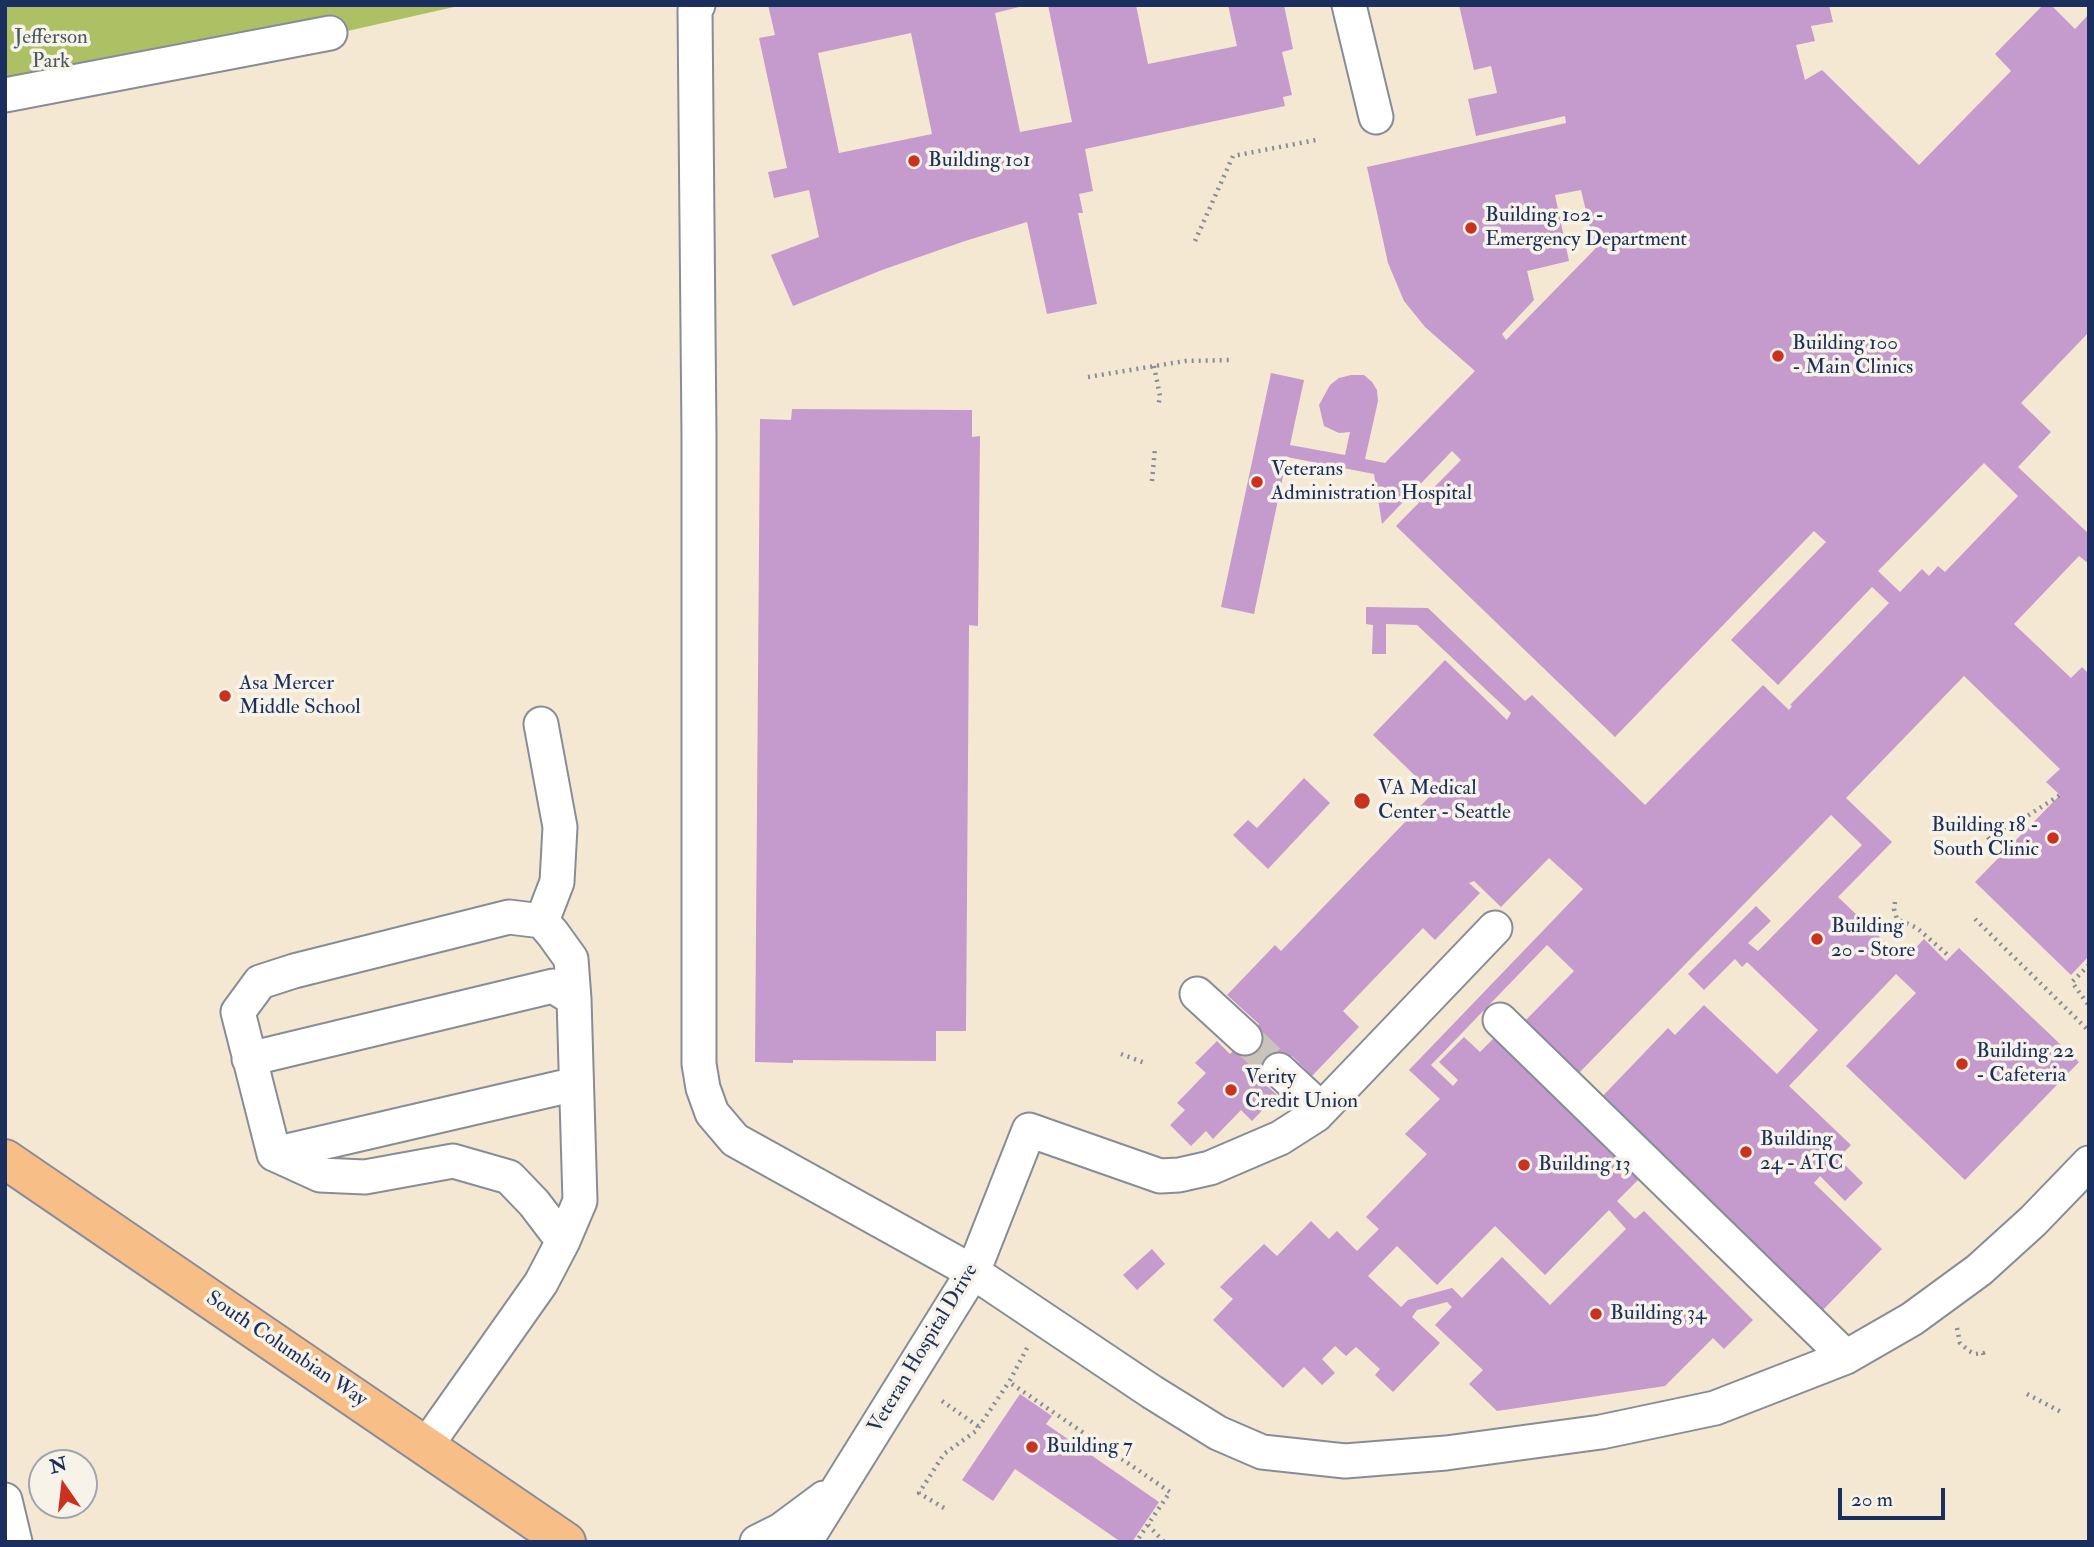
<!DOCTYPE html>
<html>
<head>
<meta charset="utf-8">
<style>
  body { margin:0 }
  #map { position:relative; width:2094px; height:1547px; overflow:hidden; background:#f4e8d3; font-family:"IM FELL Double Pica",serif }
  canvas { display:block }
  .frame { position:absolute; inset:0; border:7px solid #1b2f5e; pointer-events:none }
  .north { position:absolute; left:28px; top:1449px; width:70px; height:70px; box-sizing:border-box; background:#f7f3e8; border:2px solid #9fa5b1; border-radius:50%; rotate:346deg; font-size:19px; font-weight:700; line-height:28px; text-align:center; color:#1b2f5e }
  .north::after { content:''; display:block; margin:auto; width:24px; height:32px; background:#c8321e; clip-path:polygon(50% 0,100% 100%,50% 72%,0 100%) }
  .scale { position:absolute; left:1838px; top:1488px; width:107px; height:32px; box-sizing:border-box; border:4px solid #1b2f5e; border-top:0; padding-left:9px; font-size:21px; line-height:24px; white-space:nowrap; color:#1b2f5e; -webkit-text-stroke:5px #f7f3e8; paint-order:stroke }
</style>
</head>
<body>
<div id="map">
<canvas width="2094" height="1547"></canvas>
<div class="frame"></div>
<div class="north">N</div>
<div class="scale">20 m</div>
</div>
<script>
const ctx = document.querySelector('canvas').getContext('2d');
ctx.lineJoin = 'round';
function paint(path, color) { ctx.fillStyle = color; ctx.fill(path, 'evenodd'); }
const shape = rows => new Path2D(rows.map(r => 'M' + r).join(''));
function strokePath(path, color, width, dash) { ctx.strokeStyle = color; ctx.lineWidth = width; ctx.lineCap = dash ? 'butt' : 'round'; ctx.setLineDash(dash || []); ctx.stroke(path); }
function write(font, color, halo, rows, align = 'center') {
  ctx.font = font + ' "IM FELL Double Pica",serif'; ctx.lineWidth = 7; ctx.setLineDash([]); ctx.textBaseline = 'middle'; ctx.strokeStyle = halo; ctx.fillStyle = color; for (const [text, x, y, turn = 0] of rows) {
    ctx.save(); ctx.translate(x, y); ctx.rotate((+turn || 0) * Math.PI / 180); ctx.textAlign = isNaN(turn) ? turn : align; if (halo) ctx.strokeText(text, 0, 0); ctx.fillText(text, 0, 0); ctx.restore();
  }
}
paint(shape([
  [5,5,463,5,5,108]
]), '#adc064');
paint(shape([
  [768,5,1027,5,995,13,1020,132,1072,122,1048,5,1136,5,1148,64,1237,46,1228,5,1284,5,1293,49,1282,52,1292,95,1283,97,1285,106,1085,149,1093,191,1079,194,1083,213,1078,213,1097,304,1047,314,1027,222,965,241,882,270,793,306,771,255,819,237,809,190,774,198,768,172,787,168,759,38,775,35],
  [911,33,932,134,839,153,818,53],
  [1459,5,1829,5,1833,22,1811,26,1815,41,1796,45,1805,80,1822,70,1919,165,2011,71,1995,54,2043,5,2051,5,2075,29,2089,14,2089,332,2021,403,2051,432,2018,467,2089,534,2089,564,2079,556,2014,624,2071,678,2082,667,2089,674,2089,956,2071,975,1975,882,2060,795,2046,782,2060,769,1964,676,1846,798,1892,842,1838,897,1904,960,1924,939,1946,961,1959,948,2079,1062,1965,1180,1846,1066,1916,993,1896,974,1789,1086,1851,1145,1838,1158,1863,1183,1845,1201,1820,1176,1814,1183,1882,1249,1822,1311,1669,1163,1597,1102,1668,1028,1675,1035,1704,1005,1777,1074,1818,1030,1747,962,1742,967,1735,959,1704,990,1688,974,1756,906,1771,921,1748,943,1758,951,1862,845,1831,815,1577,1075,1523,1023,1574,971,1547,945,1431,1065,1453,1086,1458,1080,1439,1062,1464,1037,1480,1052,1497,1035,1642,1176,1617,1201,1635,1219,1644,1211,1753,1320,1724,1349,1713,1338,1665,1386,1497,1411,1469,1384,1483,1370,1435,1325,1452,1307,1447,1302,1417,1310,1412,1317,1440,1343,1393,1392,1375,1375,1380,1369,1356,1347,1346,1356,1335,1346,1322,1359,1335,1373,1322,1385,1304,1367,1283,1388,1213,1320,1233,1299,1220,1287,1264,1244,1277,1256,1311,1221,1329,1239,1337,1231,1357,1251,1379,1229,1366,1217,1427,1154,1405,1134,1440,1099,1409,1070,1583,889,1549,858,1501,907,1474,881,1469,883,1480,893,1435,940,1423,928,1343,1011,1359,1027,1312,1076,1292,1056,1265,1084,1277,1095,1252,1121,1241,1110,1213,1139,1206,1131,1191,1146,1170,1125,1185,1110,1177,1103,1206,1073,1195,1063,1217,1041,1230,1054,1259,1024,1227,995,1275,945,1281,951,1433,793,1373,735,1445,660,1507,720,1511,713,1417,625,1386,624,1386,654,1372,654,1373,625,1366,624,1366,607,1428,608,1525,701,1532,695,1645,805,1763,685,1789,710,1792,706,1790,705,1889,603,1872,587,1778,685,1731,640,1826,542,1814,531,1615,737,1396,526,1461,460,1452,451,1382,524,1374,474,1287,457,1254,614,1221,607,1271,373,1304,380,1290,445,1345,455,1350,432,1339,433,1324,426,1319,405,1330,385,1339,378,1351,375,1364,375,1372,382,1377,390,1378,401,1365,459,1385,463,1475,371,1425,327,1404,301,1388,263,1367,167,1566,123,1565,116,1476,136,1468,99,1497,93,1491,66,1474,70],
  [1581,190,1595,249,1506,340,1502,334,1534,300,1527,271,1569,261,1555,195],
  [1984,463,2018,496,1945,572,1938,566,1929,576,1922,569,1900,592,1878,571],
  [1609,1210,1626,1229,1550,1305,1502,1257,1462,1298,1452,1288,1408,1300,1401,1307,1368,1276,1397,1246,1437,1285,1495,1226,1545,1275],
  [792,409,972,410,972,437,980,436,978,626,969,625,966,1031,936,1031,936,1061,793,1060,793,1063,755,1062,760,419,791,420],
  [1304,778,1330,803,1268,869,1233,835,1248,820,1257,828],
  [1152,1249,1165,1264,1137,1290,1123,1275],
  [1020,1394,1052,1416,1046,1424,1159,1502,1132,1542,1121,1542,1015,1469,993,1501,962,1480]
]), '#c59acd');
strokePath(shape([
  [1245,1038,1279,1070]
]), '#c9c3bc', 33, [33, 17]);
const minor = shape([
  [698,5,695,10,699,436,699,1064,703,1088,712,1113,735,1140,973,1272,1152,1392,1218,1433,1262,1452,1345,1461,1446,1453,1601,1432,1715,1408,1846,1357,1912,1319,1979,1270,2033,1221,2089,1163],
  [1349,5,1376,117],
  [5,95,330,33],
  [541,724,560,827,557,882,542,921],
  [1197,994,1245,1038],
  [1500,1020,1846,1357],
  [249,1059,553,986,574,999,580,1201,563,1241,541,1283,426,1446],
  [1279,1070,1321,1109],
  [274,1154,238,1012,260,982,294,971,509,917,542,921,553,934,571,959,574,999],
  [274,1154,320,1175,365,1177,453,1161,509,1177,534,1203,563,1241],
  [274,1154,576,1084],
  [5,1500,15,1542],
  [757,1542,781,1530,824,1498],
  [805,1542,973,1272,1029,1130,1160,1176,1179,1175,1210,1168,1280,1138,1316,1115,1495,928]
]);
const major = shape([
  [5,1159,566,1542]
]);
strokePath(minor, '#888c98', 37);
strokePath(major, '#888c98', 42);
strokePath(shape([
  [1195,241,1233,156,1316,140],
  [1154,366,1160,396,1158,407],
  [1088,377,1185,361,1230,360],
  [1152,481,1155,448],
  [1988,837,1990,840,2060,795],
  [1895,902,1894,909,1897,919,1917,928,1950,957],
  [1975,919,2089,1031],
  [2089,965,2072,982,2089,1006],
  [1121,1054,1145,1063],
  [1957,1328,1960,1343,1969,1351,1975,1354,1983,1353,1984,1358],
  [1027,1348,1009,1382,1170,1492,1136,1542],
  [2027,1394,2063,1413],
  [942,1401,979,1427],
  [944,1508,919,1493,944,1454,976,1431,1009,1382],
  [1148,1525,1164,1542]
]), '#888c98', 4.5, [2, 5]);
strokePath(minor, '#fff', 33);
strokePath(major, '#f7be88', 38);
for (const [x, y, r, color] of [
  [914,161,7,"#c8321e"],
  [1471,228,7,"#c8321e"],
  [1778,356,7,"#c8321e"],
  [1257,482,7,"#c8321e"],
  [225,696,7,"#c8321e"],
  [1362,801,9,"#c8321e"],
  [2053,838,7,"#c8321e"],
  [1817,939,7,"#c8321e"],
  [1962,1064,7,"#c8321e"],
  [1231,1090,7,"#c8321e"],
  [1746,1152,7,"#c8321e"],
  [1524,1165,7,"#c8321e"],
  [1596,1314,7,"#c8321e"],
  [1032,1447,7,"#c8321e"]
]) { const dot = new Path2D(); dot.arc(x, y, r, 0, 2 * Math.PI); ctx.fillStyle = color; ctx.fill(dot); strokePath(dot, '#f7f3e8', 2.5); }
write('21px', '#475a60', '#f7f3e8', [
  ["Jefferson",51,38],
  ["Park",51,62]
]);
write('21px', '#1b2f5e', '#f7f3e8', [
  ["Building 101",928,161],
  ["Building 102 -",1485,216],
  ["Emergency Department",1485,240],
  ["Building 100",1792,344],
  ["- Main Clinics",1792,368],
  ["Veterans",1271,470],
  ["Administration Hospital",1271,494],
  ["Asa Mercer",239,684],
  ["Middle School",239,708],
  ["VA Medical",1378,789],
  ["Center - Seattle",1378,813],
  ["Building 18 -",2039,826,"right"],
  ["South Clinic",2039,850,"right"],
  ["Building",1831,927],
  ["20 - Store",1831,951],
  ["Building 22",1976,1052],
  ["- Cafeteria",1976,1076],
  ["Verity",1245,1078],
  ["Credit Union",1245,1102],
  ["Building",1760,1140],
  ["24 - ATC",1760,1164],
  ["Building 13",1538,1165],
  ["Building 34",1610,1314],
  ["Building 7",1046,1447]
], 'left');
write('21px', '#1b2f5e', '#f7f3e8', [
  ["Veteran Hospital Drive",924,1349,-59],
  ["South Columbian Way",286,1350,34]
]);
</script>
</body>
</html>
